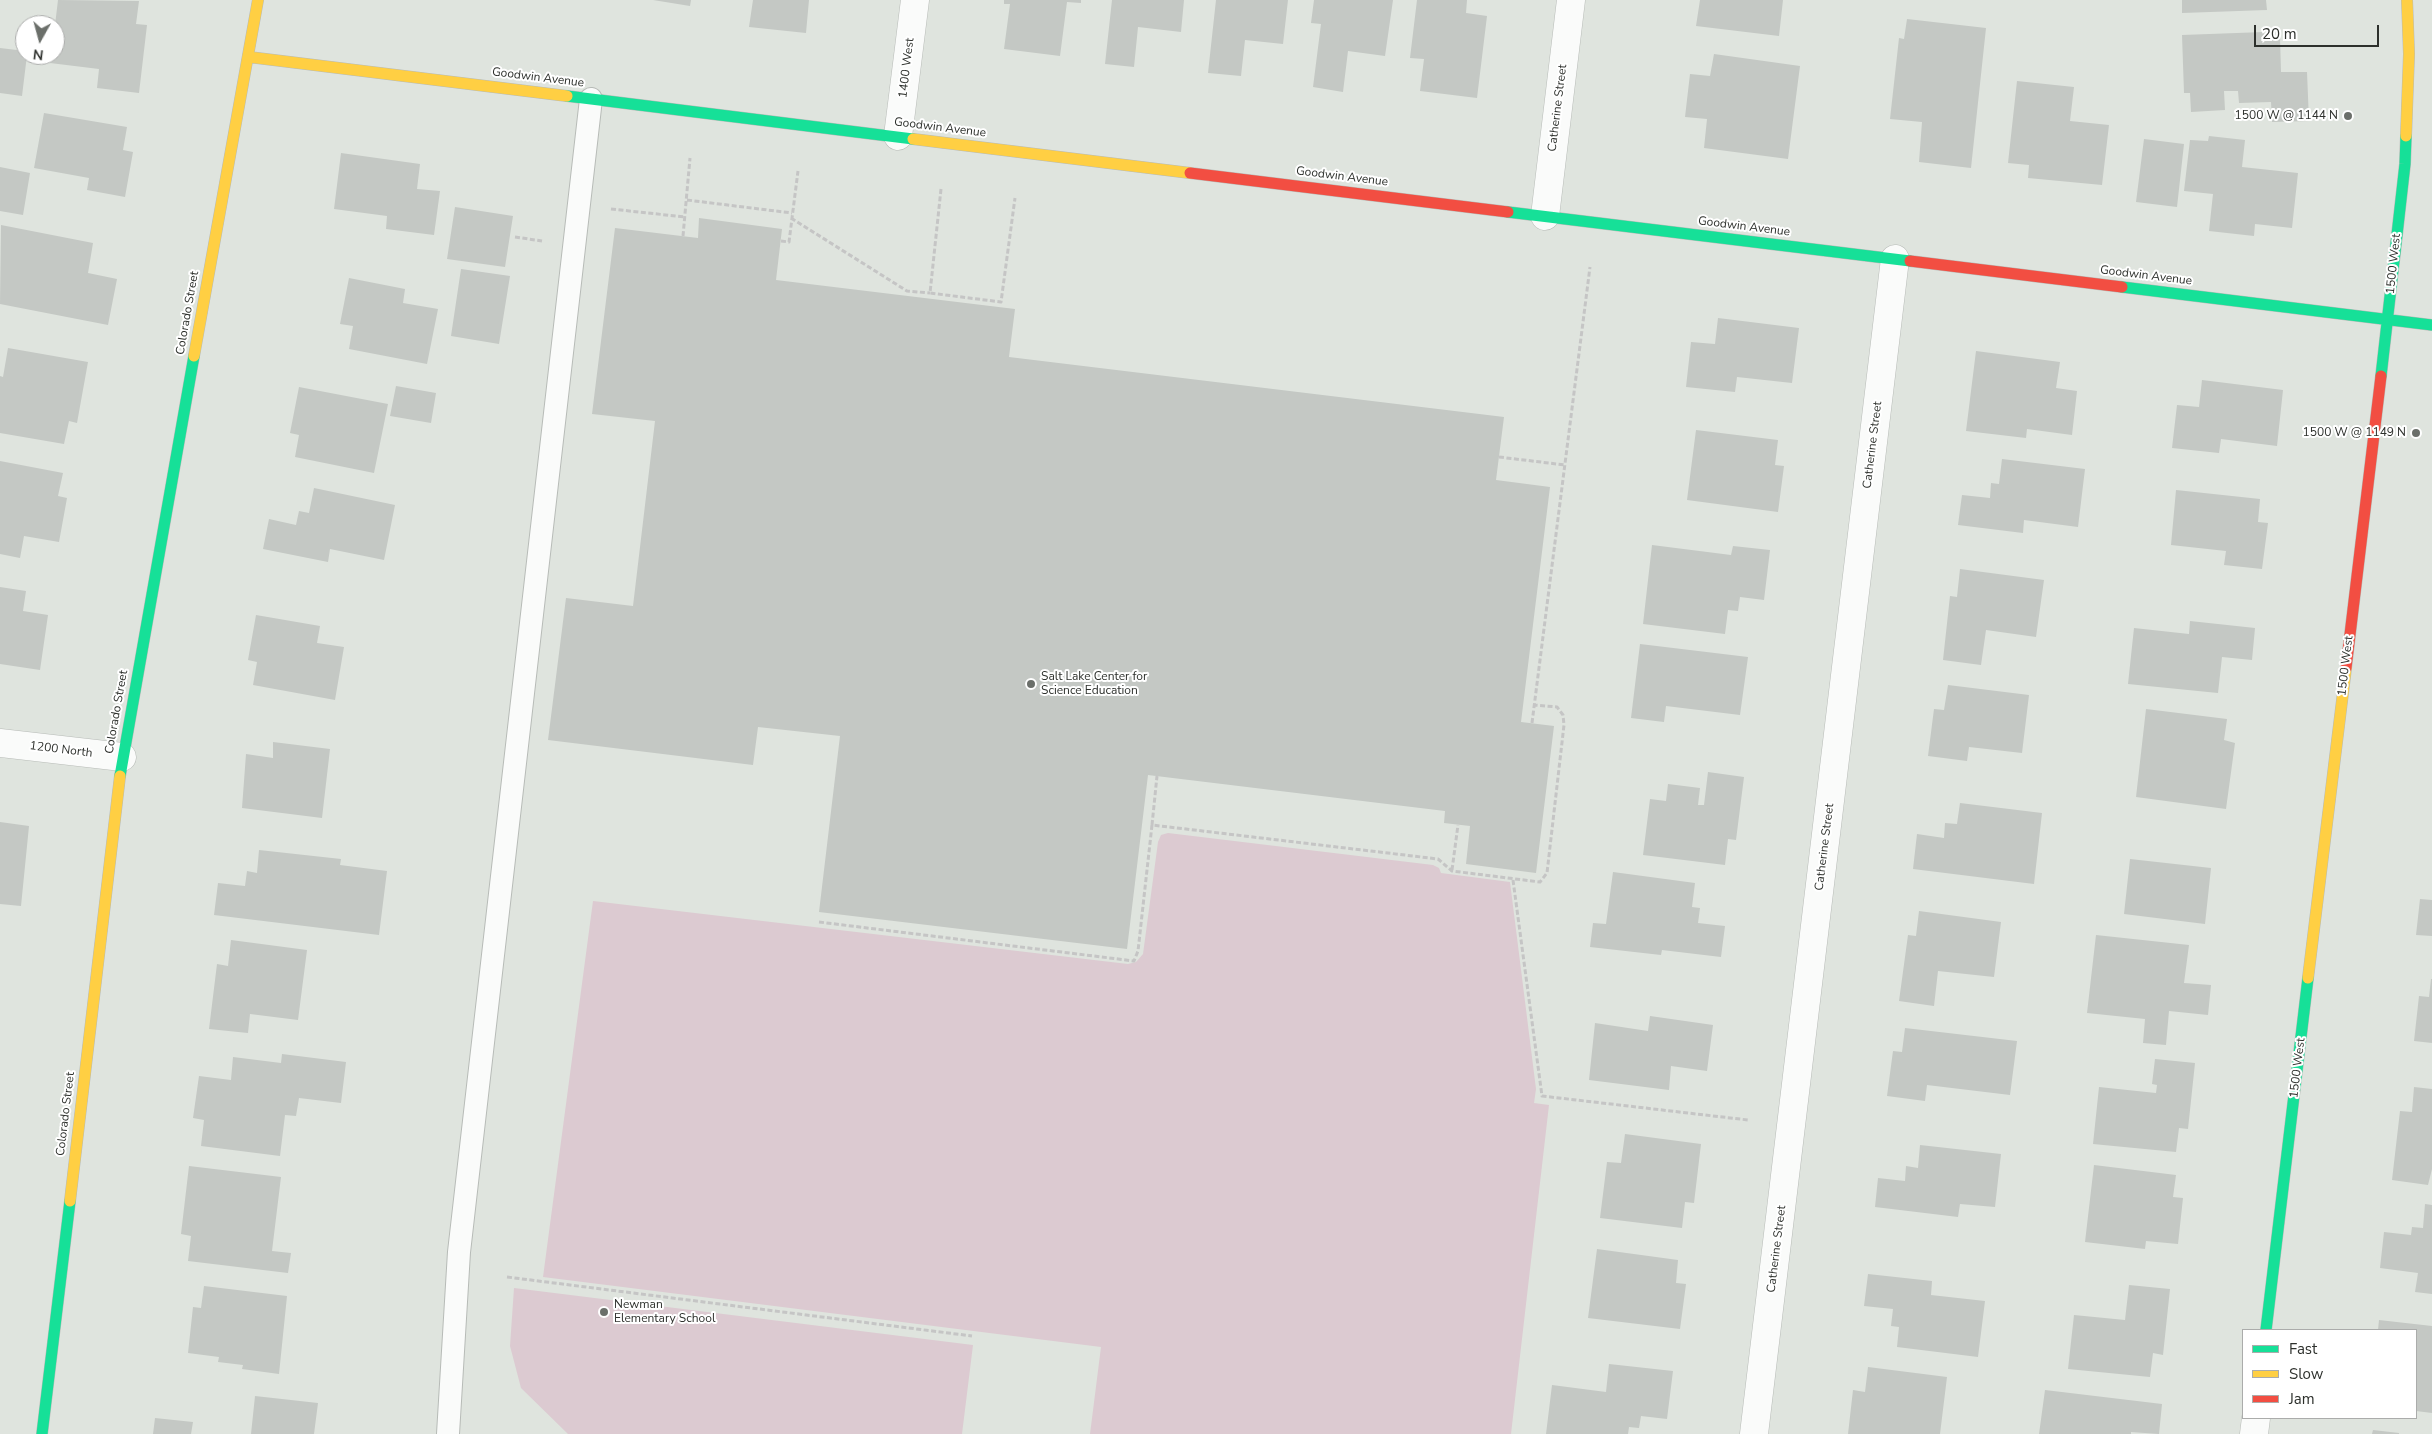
<!DOCTYPE html>
<html>
<head>
<meta charset="utf-8">
<style>
  body { margin:0 }
  #map { position:relative; width:2432px; height:1434px; overflow:hidden; background:#dfe4de; font-family:"Nunito Sans",sans-serif }
  canvas { display:block }
  .legend { position:absolute; left:2242px; top:1329px; width:175px; height:90px; box-sizing:border-box; background:#fff; border:1px solid #abacab; margin:0; padding:6px 9px; list-style:none; font-size:15px; color:#2d302c }
  .legend li { display:flex; align-items:center; gap:10px; height:25px }
  .legend b { width:25px; border:1px solid #abacab }
  .north { position:absolute; left:15px; top:15px; width:50px; height:50px; box-sizing:border-box; background:#fff; border:1px solid #abacab; border-radius:50%; rotate:187deg; font-size:14px; font-weight:700; line-height:20px; text-align:center; color:#2d302c }
  .north::after { content:''; display:block; margin:auto; width:18px; height:22px; background:#6b6f6a; clip-path:polygon(50% 0,100% 100%,50% 72%,0 100%) }
  .scale { position:absolute; left:2254px; top:25px; width:125px; height:22px; box-sizing:border-box; border:2px solid #2d302c; border-top:0; padding-left:6px; font-size:15px; line-height:18px; white-space:nowrap; color:#2d302c; -webkit-text-stroke:4px #fff; paint-order:stroke }
</style>
</head>
<body>
<div id="map">
<canvas width="2432" height="1434"></canvas>
<ul class="legend">
<li><b style="height:6px;background:#16e098"></b>Fast</li>
<li><b style="height:6px;background:#ffcf43"></b>Slow</li>
<li><b style="height:6px;background:#f24e42"></b>Jam</li>
</ul>
<div class="north">N</div>
<div class="scale">20 m</div>
</div>
<script>
const ctx = document.querySelector('canvas').getContext('2d');
ctx.lineJoin = 'round';
function paint(path, color) { ctx.fillStyle = color; ctx.fill(path, 'evenodd'); }
const shape = rows => new Path2D(rows.map(r => 'M' + r).join(''));
function strokePath(path, color, width, dash) { ctx.strokeStyle = color; ctx.lineWidth = width; ctx.lineCap = dash ? 'butt' : 'round'; ctx.setLineDash(dash || []); ctx.stroke(path); }
function write(font, color, halo, rows, align = 'center') {
  ctx.font = font + ' "Nunito Sans",sans-serif'; ctx.lineWidth = 4; ctx.setLineDash([]); ctx.textBaseline = 'middle'; ctx.strokeStyle = halo; ctx.fillStyle = color; for (const [text, x, y, turn = 0] of rows) {
    ctx.save(); ctx.translate(x, y); ctx.rotate((+turn || 0) * Math.PI / 180); ctx.textAlign = isNaN(turn) ? turn : align; if (halo) ctx.strokeText(text, 0, 0); ctx.fillText(text, 0, 0); ctx.restore();
  }
}
paint(shape([
  [1168,833,1433,865,1439,868,1441,873,1510,882,1536,1089,1534,1103,1549,1105,1511,1434,1090,1434,1101,1347,543,1277,593,901,1128,964,1136,962,1143,954,1158,842,1161,835],
  [514,1288,973,1345,962,1434,568,1434,521,1388,510,1346]
]), '#dccad1');
paint(shape([
  [58,0,139,1,136,24,147,25,139,93,97,88,99,69,50,63,51,55,55,55,55,25],
  [653,0,691,0,690,6],
  [753,0,809,0,806,33,749,27],
  [1004,0,1081,0,1081,3,1067,2,1060,56,1004,49,1010,4,1004,4],
  [1112,0,1184,0,1181,32,1138,27,1134,67,1105,64],
  [1216,0,1288,0,1283,44,1245,40,1241,76,1208,73],
  [1314,0,1393,0,1385,56,1348,51,1343,92,1313,87,1321,24,1311,23],
  [1417,0,1467,0,1466,13,1487,16,1477,98,1420,91,1424,59,1410,58],
  [1700,0,1783,0,1779,36,1696,26],
  [2182,0,2266,0,2267,10,2182,13],
  [1907,19,1986,28,1971,168,1919,162,1922,122,1890,119,1899,38,1904,39],
  [2264,32,2265,38,2280,37,2281,72,2307,72,2309,121,2272,122,2271,102,2239,103,2238,91,2224,91,2225,110,2191,112,2190,93,2184,93,2182,35],
  [0,48,25,51,27,55,22,96,0,93],
  [1714,54,1800,66,1788,159,1704,148,1707,119,1685,117,1690,74,1710,76],
  [2017,81,2074,87,2070,121,2109,125,2102,185,2028,178,2029,165,2008,163],
  [44,113,127,127,123,150,133,152,125,197,87,190,89,178,34,168],
  [2209,136,2245,140,2242,167,2298,173,2292,228,2255,224,2254,236,2209,231,2213,194,2184,191,2190,140,2208,141],
  [2144,139,2184,144,2177,207,2136,202],
  [341,153,420,164,417,189,440,191,434,235,386,229,387,216,334,209],
  [0,167,30,173,23,215,0,211],
  [455,207,513,216,505,267,447,259],
  [699,218,782,229,776,280,1015,309,1009,357,1504,417,1496,480,1550,487,1521,722,1554,726,1536,873,1466,864,1470,826,1444,823,1445,811,1148,775,1127,949,819,912,840,736,758,727,753,765,548,740,566,598,633,606,655,421,592,414,615,228,698,238],
  [1,225,93,243,88,273,117,279,108,325,0,304],
  [461,269,510,276,499,344,451,336],
  [349,278,405,289,403,303,438,309,427,364,349,349,353,326,340,324],
  [1718,318,1799,328,1792,383,1737,377,1735,392,1686,387,1691,342,1715,344],
  [8,348,88,362,77,423,69,421,64,444,0,433,0,376,3,377],
  [1976,351,2060,362,2056,388,2077,391,2072,435,2027,429,2026,438,1966,431],
  [2202,380,2283,390,2277,446,2221,439,2219,453,2172,448,2177,405,2199,407],
  [396,386,436,393,431,423,390,416],
  [299,387,388,404,374,473,295,457,299,435,290,433],
  [1696,430,1778,440,1775,465,1784,466,1778,512,1687,500],
  [2002,459,2085,469,2078,527,2024,520,2023,533,1958,525,1962,495,1990,498,1991,483,1999,484],
  [0,461,63,473,58,496,67,498,59,542,24,536,20,558,0,554],
  [314,488,395,505,384,560,330,549,328,562,263,549,269,519,296,525,299,511,309,513],
  [2176,490,2260,499,2258,522,2268,523,2262,569,2224,565,2226,551,2171,545],
  [1652,545,1731,555,1733,546,1770,550,1764,600,1740,597,1738,611,1728,610,1725,634,1643,624],
  [1960,569,2044,580,2036,637,1986,630,1981,665,1943,660,1950,596,1957,597],
  [0,587,26,591,23,611,48,615,40,670,0,664],
  [256,615,320,626,317,643,344,647,335,700,253,685,257,662,248,660],
  [2190,621,2255,628,2252,660,2222,657,2218,693,2128,684,2134,628,2189,634],
  [1640,644,1748,657,1740,715,1666,706,1664,722,1631,718],
  [1948,685,2029,695,2022,753,1969,747,1967,761,1928,756,1934,709,1944,710],
  [2146,709,2227,719,2224,740,2235,743,2226,809,2136,797],
  [273,742,330,749,322,818,242,808,246,754,273,758],
  [1708,772,1744,777,1736,840,1728,839,1725,865,1643,855,1650,799,1666,801,1668,784,1700,788,1698,805,1704,805],
  [1960,803,2042,813,2034,884,1913,869,1917,834,1944,838,1945,823,1957,824],
  [0,822,29,826,21,906,0,904],
  [259,850,341,859,340,865,387,871,379,935,214,915,218,883,245,886,247,871,257,873],
  [2130,859,2211,868,2205,924,2124,914],
  [1613,872,1695,883,1692,907,1700,908,1698,923,1725,926,1721,957,1662,950,1661,955,1590,947,1593,923,1606,924],
  [2420,899,2432,900,2432,936,2416,935],
  [1919,911,2001,922,1994,977,1938,971,1934,1006,1899,1001,1908,935,1916,936],
  [2096,935,2189,945,2184,983,2211,985,2208,1015,2169,1011,2166,1045,2143,1043,2145,1019,2087,1013],
  [231,940,307,950,298,1020,250,1014,248,1033,209,1029,217,964,228,966],
  [2431,979,2432,979,2432,1043,2414,1041,2419,996,2429,997],
  [1650,1016,1713,1025,1707,1071,1671,1066,1669,1090,1589,1080,1595,1023,1648,1031],
  [1905,1028,2017,1041,2010,1095,1927,1085,1925,1101,1887,1096,1893,1051,1902,1052],
  [282,1054,346,1062,341,1103,299,1098,296,1116,285,1115,280,1156,201,1146,204,1120,193,1118,199,1076,231,1080,233,1057,281,1063],
  [2155,1059,2195,1063,2188,1129,2179,1128,2176,1152,2093,1144,2099,1087,2156,1093,2157,1085,2152,1084],
  [2414,1087,2432,1089,2432,1169,2428,1185,2392,1180,2400,1111,2412,1112],
  [1625,1134,1701,1144,1694,1203,1685,1202,1682,1228,1600,1218,1607,1162,1621,1163],
  [1920,1145,2001,1154,1995,1207,1960,1204,1958,1217,1875,1207,1878,1178,1905,1181,1906,1166,1918,1168],
  [2094,1165,2176,1175,2173,1197,2183,1198,2178,1244,2146,1241,2145,1249,2085,1242],
  [189,1166,281,1177,272,1251,291,1253,288,1273,188,1261,191,1236,181,1234],
  [2425,1204,2432,1205,2432,1294,2415,1292,2418,1273,2380,1268,2384,1232,2411,1235,2412,1227,2423,1228],
  [1597,1249,1678,1260,1676,1283,1686,1284,1680,1329,1588,1318],
  [1868,1274,1932,1281,1931,1295,1985,1301,1978,1357,1897,1347,1899,1327,1891,1326,1893,1309,1864,1306],
  [2129,1285,2170,1289,2163,1355,2153,1353,2150,1377,2068,1369,2074,1315,2125,1320],
  [204,1286,287,1296,279,1374,242,1369,243,1365,218,1362,219,1357,188,1353,193,1307,201,1308],
  [2379,1320,2432,1326,2432,1413,2416,1411,2416,1330,2378,1330],
  [1609,1364,1673,1371,1667,1419,1641,1416,1639,1428,1629,1427,1628,1434,1546,1434,1552,1385,1606,1392],
  [1868,1367,1947,1377,1940,1434,1848,1434,1853,1390,1865,1392],
  [2045,1390,2162,1404,2159,1434,2131,1432,2131,1434,2039,1434],
  [255,1396,318,1403,314,1434,251,1434],
  [155,1418,193,1422,191,1434,153,1434],
  [2373,1430,2399,1433,2399,1434,2372,1434]
]), '#c4c8c4');
const lane = shape([
  [448,1434,459,1252,591,99]
]);
const street = shape([
  [898,136,915,0],
  [1545,216,1571,0],
  [0,743,122,757],
  [1754,1434,1895,259],
  [2254,1434,2256,1418]
]);
const fast = shape([
  [567,96,913,139],
  [1508,212,1910,261],
  [2122,287,2432,325],
  [2381,376,2405,164,2406,136],
  [120,776,194,356],
  [2266,1330,2308,978],
  [42,1434,70,1201]
]);
const slow = shape([
  [249,57,567,96],
  [2406,136,2409,54,2407,0],
  [913,139,1190,173],
  [194,356,258,0],
  [2308,978,2346,668],
  [70,1201,120,776]
]);
const jam = shape([
  [1190,173,1508,212],
  [1910,261,2122,287],
  [2346,668,2381,376]
]);
strokePath(lane, '#b7bbb7', 24);
strokePath(street, '#b7bbb7', 29);
strokePath(fast, '#b7bbb7', 12);
strokePath(slow, '#b7bbb7', 12);
strokePath(jam, '#b7bbb7', 12);
strokePath(shape([
  [941,189,930,293,1001,302,1015,198],
  [687,200,792,213],
  [611,209,685,217],
  [791,218,907,291,930,293],
  [683,236,690,158],
  [515,237,542,241],
  [781,241,789,242,798,171],
  [1499,457,1565,465],
  [1532,723,1590,267],
  [1152,825,1157,776],
  [1452,870,1458,825],
  [1513,880,1542,1096,1748,1120],
  [819,922,1134,961,1138,951,1152,825,1438,859,1452,871,1540,882,1547,873,1564,725,1563,715,1557,707,1535,705],
  [507,1277,972,1336]
]), '#c5c5c5', 3, [5, 2.5]);
strokePath(lane, '#fafbfa', 22);
strokePath(street, '#fafbfa', 28);
strokePath(fast, '#16e098', 11);
strokePath(slow, '#ffcf43', 11);
strokePath(jam, '#f24e42', 11);
for (const [x, y, r, color] of [
  [2348,116,5,"#6b6f6a"],
  [2416,433,5,"#6b6f6a"],
  [1031,684,5,"#6b6f6a"],
  [604,1312,5,"#6b6f6a"]
]) { const dot = new Path2D(); dot.arc(x, y, r, 0, 2 * Math.PI); ctx.fillStyle = color; ctx.fill(dot); strokePath(dot, '#fff', 2); }
write('12px', '#2d302c', '#fff', [
  ["1400 West",907,68,-83],
  ["Goodwin Avenue",538,78,7],
  ["Catherine Street",1558,108,-83],
  ["Goodwin Avenue",940,128,7],
  ["Goodwin Avenue",1342,177,7],
  ["Goodwin Avenue",1744,227,7],
  ["1500 West",2394,264,-84],
  ["Goodwin Avenue",2146,276,7],
  ["Colorado Street",188,313,-80],
  ["Catherine Street",1873,445,-83],
  ["1500 West",2346,666,-83],
  ["Colorado Street",117,712,-80],
  ["1200 North",61,750,7],
  ["Catherine Street",1825,847,-83],
  ["1500 West",2298,1068,-83],
  ["Colorado Street",66,1114,-83],
  ["Catherine Street",1777,1249,-83]
]);
write('12px', '#2d302c', '#fff', [
  ["1500 W @ 1144 N",2338,116],
  ["1500 W @ 1149 N",2406,433],
  ["Salt Lake Center for",1041,677,"left"],
  ["Science Education",1041,691,"left"],
  ["Newman",614,1305,"left"],
  ["Elementary School",614,1319,"left"]
], 'right');
</script>
</body>
</html>
